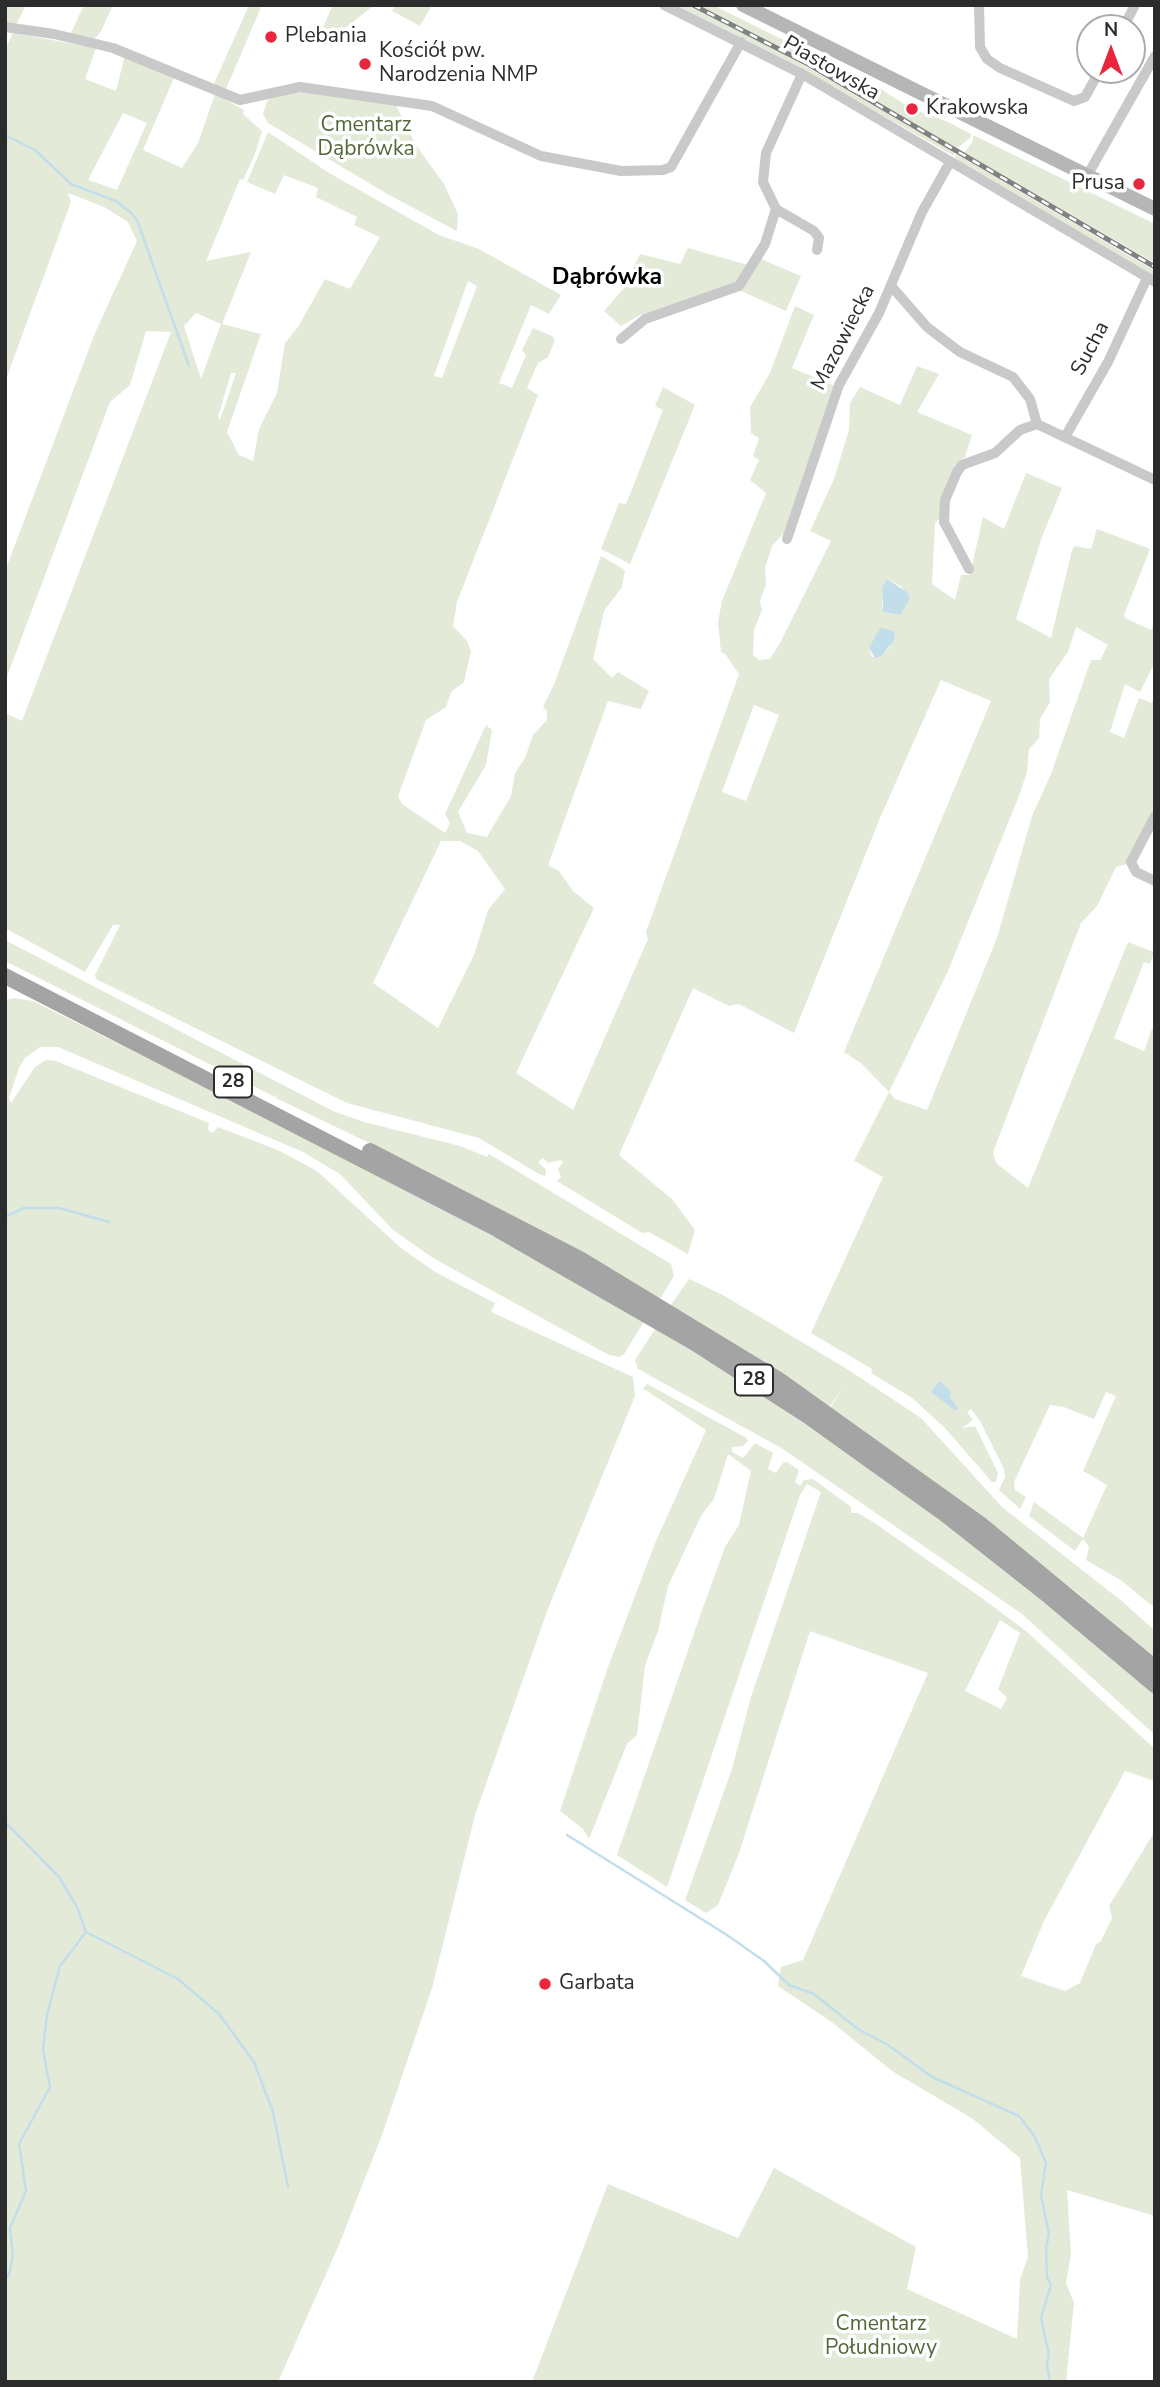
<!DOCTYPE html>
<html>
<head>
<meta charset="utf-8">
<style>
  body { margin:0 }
  #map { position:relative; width:1160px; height:2387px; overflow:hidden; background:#fff; font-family:"Nunito Sans",sans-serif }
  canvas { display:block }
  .frame { position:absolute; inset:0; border:7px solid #2c2c2c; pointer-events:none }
  .north { position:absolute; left:1076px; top:14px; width:70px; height:70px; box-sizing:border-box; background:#fff; border:2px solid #ababab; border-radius:50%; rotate:0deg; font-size:19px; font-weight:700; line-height:28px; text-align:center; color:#2c2c2c }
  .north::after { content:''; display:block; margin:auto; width:24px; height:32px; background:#ea263f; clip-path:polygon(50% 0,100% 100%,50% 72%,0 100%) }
</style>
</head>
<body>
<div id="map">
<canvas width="1160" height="2387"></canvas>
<div class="frame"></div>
<div class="north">N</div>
</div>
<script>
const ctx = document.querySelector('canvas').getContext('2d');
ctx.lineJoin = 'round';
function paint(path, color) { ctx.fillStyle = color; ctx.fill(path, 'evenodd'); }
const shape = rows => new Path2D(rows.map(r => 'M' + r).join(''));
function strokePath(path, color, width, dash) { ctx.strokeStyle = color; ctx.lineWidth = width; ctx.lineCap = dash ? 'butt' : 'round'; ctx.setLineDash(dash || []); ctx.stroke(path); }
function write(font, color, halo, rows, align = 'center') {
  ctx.font = font + ' "Nunito Sans",sans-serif'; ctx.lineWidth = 7; ctx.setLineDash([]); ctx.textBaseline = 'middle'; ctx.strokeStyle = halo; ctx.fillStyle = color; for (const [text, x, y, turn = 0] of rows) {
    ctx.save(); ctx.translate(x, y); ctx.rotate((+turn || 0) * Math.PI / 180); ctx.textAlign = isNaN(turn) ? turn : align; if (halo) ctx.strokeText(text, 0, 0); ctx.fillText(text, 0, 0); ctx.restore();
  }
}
paint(shape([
  [5,5,26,5,16,25,5,23],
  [84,5,113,5,100,33,93,40,70,35],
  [249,5,262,5,226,89,213,86],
  [333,5,374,5,343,30,320,34],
  [395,5,432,5,420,26,392,11],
  [676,5,686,5,777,50,954,152,954,156,815,77],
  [699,5,713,5,878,87,910,108,908,112,911,114,914,109,948,122,971,134,970,138,956,149,793,53],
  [13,33,96,48,85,79,116,91,125,55,174,78,143,150,182,168,198,143,215,94,244,110,243,114,262,131,255,154,243,180,240,179,206,261,251,252,222,324,261,334,227,432,239,455,253,461,259,429,277,393,285,343,298,327,325,279,350,289,380,237,354,225,357,217,316,197,318,188,284,175,275,194,247,182,268,132,329,173,439,235,479,249,561,295,549,314,531,305,499,383,512,388,526,355,522,350,533,328,552,336,555,340,548,357,538,363,527,388,538,395,457,602,453,626,467,641,471,651,464,682,451,692,446,707,426,720,398,796,402,804,445,833,450,823,445,814,486,725,492,730,486,765,458,812,467,833,487,837,511,796,515,773,525,758,533,735,547,720,547,711,543,707,555,682,601,556,625,570,622,587,604,611,593,659,612,678,618,672,649,691,641,709,608,701,548,865,559,871,573,891,594,908,516,1073,573,1110,648,939,646,932,739,674,726,655,721,652,718,622,722,601,766,493,750,480,759,460,753,456,759,438,751,433,750,407,770,373,795,306,814,315,792,368,835,386,785,532,772,546,765,568,766,584,760,601,762,610,754,630,753,655,759,660,770,659,780,643,831,541,810,531,834,479,849,430,850,403,860,387,900,405,917,366,939,374,917,412,972,435,965,457,955,465,940,518,935,523,932,584,955,600,961,575,970,575,983,517,1004,529,1026,473,1062,488,1042,537,1016,619,1051,638,1072,550,1075,546,1091,549,1097,529,1150,549,1124,615,1125,618,1151,630,1155,624,1155,662,1140,692,1125,684,1110,732,1124,738,1139,698,1152,703,1155,697,1155,817,1130,863,1116,867,1097,906,1081,923,993,1152,996,1163,1028,1188,1128,942,1154,952,1150,964,1144,962,1114,1038,1144,1051,1152,1029,1155,1030,1155,1608,1122,1581,1086,1560,1089,1547,1083,1539,1075,1551,1029,1516,1034,1502,1083,1538,1107,1485,1083,1471,1116,1396,1106,1392,1094,1419,1064,1407,1050,1405,1014,1482,1015,1490,1026,1497,1020,1509,999,1490,1005,1477,1004,1469,980,1421,971,1409,967,1412,973,1420,962,1428,975,1426,998,1473,996,1482,992,1482,944,1427,912,1398,871,1373,872,1369,811,1333,883,1177,854,1161,889,1092,861,1063,844,1052,991,701,941,680,880,818,794,1033,739,1004,729,1006,693,988,619,1155,672,1199,695,1230,688,1254,649,1232,642,1233,557,1181,561,1177,558,1169,563,1162,561,1160,548,1163,543,1158,538,1162,546,1170,545,1176,539,1174,479,1138,347,1103,96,979,95,975,120,925,113,925,85,972,5,928,5,713,22,721,171,332,146,331,130,385,110,402,5,682,5,571,95,333,137,241,128,222,104,207,68,193,71,202,5,382,5,50],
  [123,113,147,123,117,190,88,180],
  [468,281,477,286,442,378,434,376],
  [196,313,221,324,201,379,184,326],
  [231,373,236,373,220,420,218,417],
  [887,579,902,587,909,599,901,614,887,613,882,608,882,587],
  [1076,627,1108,645,1100,660,1091,660,1051,774,1032,816,997,938,927,1110,895,1099,889,1092,948,971,1019,796,1027,772,1029,749,1039,738,1040,719,1050,702,1049,679,1068,652],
  [873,642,891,646,882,656,872,657,869,648],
  [754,705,779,715,746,801,722,792],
  [441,841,460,841,478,851,505,889,488,910,474,955,438,1028,373,983],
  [308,91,395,103,415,144,444,184,458,214,457,231,389,195,268,123,263,114,267,101,274,96],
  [973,135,1155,224,1155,263,964,153,973,141],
  [956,154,1155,271,1155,277,955,159],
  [688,248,748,265,736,284,640,315,621,326,604,311,624,288,640,254,680,264],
  [761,259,801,276,786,311,741,291],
  [663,387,695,405,630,564,601,549,619,503,626,504,663,410,655,406],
  [5,940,333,1111,364,1122,460,1146,487,1157,489,1154,671,1264,674,1276,660,1299,425,1170,276,1098,278,1093,275,1097,5,961],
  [15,998,33,1001,259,1114,572,1277,645,1320,624,1354,620,1357,609,1355,433,1258,393,1230,340,1174,303,1152,58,1047,40,1047,25,1058,19,1068,9,1098,11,1103,35,1067,46,1060,56,1061,209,1123,208,1130,213,1133,218,1127,280,1151,317,1171,401,1248,435,1272,495,1303,491,1312,633,1377,635,1396,549,1606,475,1815,432,1988,383,2132,339,2245,278,2382,5,2382,5,1000],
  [689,1279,723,1295,847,1369,921,1418,1003,1508,1123,1602,1155,1631,1155,1660,1080,1595,970,1509,830,1408,843,1388,829,1407,670,1306],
  [657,1326,888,1479,1099,1644,1155,1694,1155,1735,1022,1614,783,1449,638,1369,635,1360],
  [647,1384,745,1437,748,1441,743,1446,732,1447,732,1452,743,1458,755,1443,773,1453,768,1469,776,1473,783,1463,787,1462,799,1470,795,1482,800,1486,804,1480,813,1479,851,1507,851,1513,858,1513,873,1522,979,1596,1026,1631,1155,1749,1155,1781,1125,1771,1044,1921,1021,1976,1065,1991,1080,1983,1096,1944,1101,1941,1112,1918,1109,1906,1155,1831,1155,2216,1067,2190,1071,2254,1066,2283,1074,2303,1066,2382,532,2382,608,2184,738,2238,774,2168,916,2247,907,2289,1017,2339,1020,2280,1028,2257,1020,2158,973,2119,892,2071,833,2023,778,1986,781,1967,803,1960,928,1673,810,1631,739,1853,718,1905,706,1913,685,1900,732,1769,751,1697,821,1492,807,1484,800,1495,667,1887,617,1855,701,1613,725,1547,739,1525,751,1471,728,1454,714,1499,702,1514,668,1586,658,1631,645,1666,637,1735,627,1744,589,1839,583,1829,560,1811,609,1664,656,1541,706,1430,644,1389,641,1391],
  [1000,1620,1020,1633,998,1689,1007,1698,1001,1709,965,1691]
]), '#e3ead8');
paint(shape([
  [887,579,907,592,910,598,901,615,883,612,882,587],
  [880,628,894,631,895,639,882,656,875,658,869,648],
  [940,1381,951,1391,950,1397,958,1408,956,1411,931,1392]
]), '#c3deeb');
strokePath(shape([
  [5,135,35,150,71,184,116,201,131,213,137,220,189,366],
  [5,1217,24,1208,59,1208,109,1222],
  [5,1822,59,1877,77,1907,86,1932,60,1966,47,2015,43,2050,50,2087,19,2144,26,2191,10,2228,13,2256,9,2275,5,2279],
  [567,1835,727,1935,764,1961,789,1985,814,1994,858,2029,888,2045,932,2077,1019,2116,1035,2137,1046,2163,1041,2195,1049,2234,1046,2248,1047,2277,1051,2285,1041,2318,1049,2355,1047,2364,1050,2382],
  [86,1932,178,1979,219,2014,254,2062,273,2112,288,2187]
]), '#c3deeb', 2.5);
strokePath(shape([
  [664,5,802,74,1155,282],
  [979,5,980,47,987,59,1000,68,1074,101,1085,97,1100,70],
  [5,27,54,34,113,48,240,100,300,87,432,106,541,156,621,171,663,170,671,167,741,42],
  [1123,28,1135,5],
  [1087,176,1155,56],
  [776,209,814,231,819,238,817,250],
  [892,287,927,327,944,340,960,352,1013,377,1030,399,1037,424],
  [621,339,645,319,739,286,765,244,776,209,763,182,766,153,802,74],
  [1037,424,1155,480],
  [1065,437,1108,362,1147,278],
  [787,539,839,385,879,313,922,212,950,162],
  [969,569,944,522,945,500,957,472,962,465,995,453,1020,430,1037,424],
  [1155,816,1131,862,1136,872,1155,881]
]), '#c9c9c9', 10);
strokePath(shape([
  [743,5,1155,209]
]), '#b6b6b6', 14);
strokePath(shape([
  [5,976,497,1229,695,1343,808,1416,945,1514,1049,1596,1155,1685],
  [370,1151,580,1259,779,1380,980,1524,1155,1668]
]), '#a4a4a4', 16);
const rail = shape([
  [693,5,808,64,1155,267]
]);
strokePath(rail, '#818181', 5);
strokePath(rail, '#fff', 2.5, [8]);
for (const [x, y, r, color] of [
  [271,37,7,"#ea263f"],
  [365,64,7,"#ea263f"],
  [912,109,7,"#ea263f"],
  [1139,184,7,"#ea263f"],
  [545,1984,7,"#ea263f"]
]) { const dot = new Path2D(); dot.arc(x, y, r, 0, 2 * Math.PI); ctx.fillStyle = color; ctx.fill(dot); strokePath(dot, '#fff', 2.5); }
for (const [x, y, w] of [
  [233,1082,38],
  [754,1380,38]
]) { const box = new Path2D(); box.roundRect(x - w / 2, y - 15.5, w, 31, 5); ctx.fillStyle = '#fff'; ctx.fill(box); strokePath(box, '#2c2c2c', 2); }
write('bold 19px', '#2c2c2c', null, [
  ["28",233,1082],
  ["28",754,1380]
]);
write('21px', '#2c2c2c', '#fff', [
  ["Plebania",285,37],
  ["Kościół pw.",379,52],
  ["Narodzenia NMP",379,76],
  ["Krakowska",926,109],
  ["Prusa",1125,184,"right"],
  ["Garbata",559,1984]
], 'left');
write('21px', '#2c2c2c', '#fff', [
  ["Piastowska",831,69,30],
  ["Mazowiecka",844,338,-63],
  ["Sucha",1091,349,-62]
]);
write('21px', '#516838', '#fff', [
  ["Cmentarz",366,126],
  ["Dąbrówka",366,150],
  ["Cmentarz",881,2325],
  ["Południowy",881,2349]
]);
write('bold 23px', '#000', '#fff', [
  ["Dąbrówka",607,278]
]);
</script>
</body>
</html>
